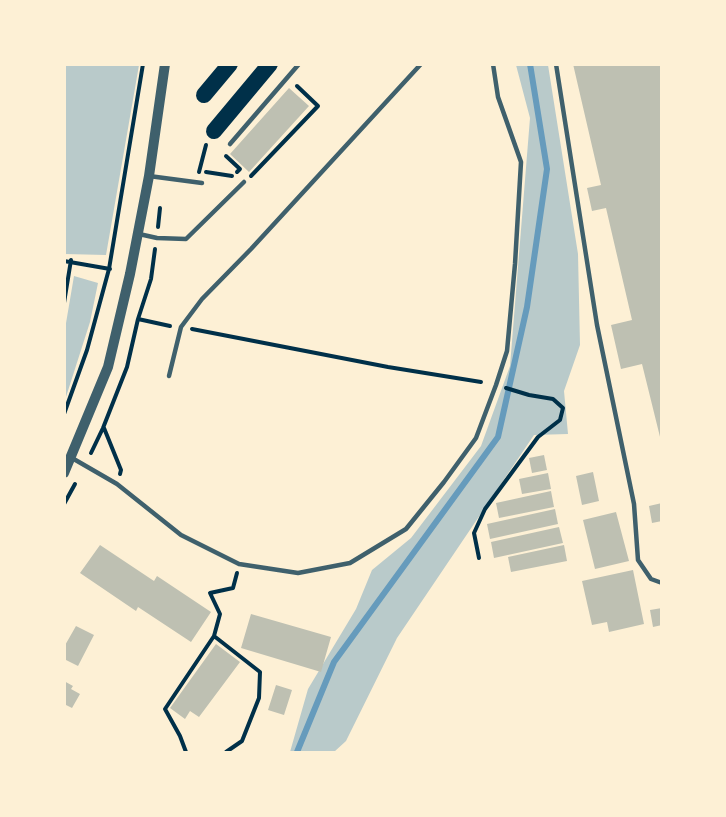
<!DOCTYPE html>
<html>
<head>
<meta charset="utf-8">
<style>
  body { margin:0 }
  #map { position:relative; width:726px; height:817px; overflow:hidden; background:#fdf0d5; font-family:"Source Sans 3",sans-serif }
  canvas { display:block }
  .frame { position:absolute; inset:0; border:66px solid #fdf0d5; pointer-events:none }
</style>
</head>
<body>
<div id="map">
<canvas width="726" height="817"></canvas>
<div class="frame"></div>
</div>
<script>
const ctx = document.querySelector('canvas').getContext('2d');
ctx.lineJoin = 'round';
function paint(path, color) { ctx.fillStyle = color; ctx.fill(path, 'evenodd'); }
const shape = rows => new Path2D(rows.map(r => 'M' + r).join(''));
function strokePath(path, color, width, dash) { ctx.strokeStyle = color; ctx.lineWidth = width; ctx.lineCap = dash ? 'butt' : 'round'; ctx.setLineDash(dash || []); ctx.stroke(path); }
paint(shape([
  [65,64,139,65,106,255,65,254],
  [516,65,548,65,578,254,580,345,564,391,568,434,534,435,397,638,346,741,334,752,290,752,308,689,356,609,372,570,411,538,481,446,510,366,530,118],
  [74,276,98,283,90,322,65,400,65,329]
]), '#b9caca');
strokePath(shape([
  [297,752,334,662,498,437,527,307,547,169,530,64]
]), '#669bbc', 6);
paint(shape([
  [573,64,662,64,662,445,642,364,621,369,611,325,632,320,606,208,592,211,587,188,601,185],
  [289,88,309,106,249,172,230,154],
  [544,455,547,470,532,473,529,458],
  [593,472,599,501,582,505,576,476],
  [548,473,551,489,522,494,519,479],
  [551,491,554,507,499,518,496,503],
  [662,503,662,521,652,523,649,506],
  [555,509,558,524,490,539,487,524],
  [616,512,629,561,595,569,583,520],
  [559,527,563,543,494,558,491,542],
  [100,545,154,581,157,576,211,612,191,642,138,607,136,611,80,573],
  [564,545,567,561,511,572,508,557],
  [633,570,644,624,609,632,607,622,592,625,582,581],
  [662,608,662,625,653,627,650,610],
  [251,614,331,637,321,672,241,648],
  [76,626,94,635,78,666,64,659,64,647],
  [216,644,240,662,199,717,190,711,185,719,170,708],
  [64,681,73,686,71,689,80,694,72,708,64,704],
  [276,685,292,690,284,715,268,710]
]), '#bec0b2');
strokePath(shape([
  [226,156,240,169,237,172],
  [199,172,206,145],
  [206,172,232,176],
  [251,176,318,106,297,86],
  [158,227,160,208],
  [64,261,110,269],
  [64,303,71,260],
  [138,319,170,326],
  [192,329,388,367,481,382],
  [64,414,87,350,109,269,143,64],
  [104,428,121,470,120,474],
  [91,453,103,428,127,367,138,319,151,279,155,249],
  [64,504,75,484],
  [479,558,474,533,485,509,538,437,560,420,563,408,553,399,529,395,506,388],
  [214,636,260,672,259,698,242,741,226,752],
  [186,752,180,736,165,709,214,636,220,614,210,593,233,588,237,573]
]), '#003049', 4);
strokePath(shape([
  [556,64,597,325,634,504,638,560,651,579,662,583],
  [230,144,299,64],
  [149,176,202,183],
  [139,234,157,238,186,239,244,182],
  [169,376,181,327,202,299,251,249,421,64],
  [72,458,117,484,181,535,239,564,298,573,350,563,406,529,444,482,476,438,496,385,507,351,515,264,521,162,498,97,493,64]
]), '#3f606c', 4.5);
strokePath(shape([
  [64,473,108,367,130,274,149,176,165,64]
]), '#3f606c', 10);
strokePath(shape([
  [204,95,230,64],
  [214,131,270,64]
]), '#003049', 16);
</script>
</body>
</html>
